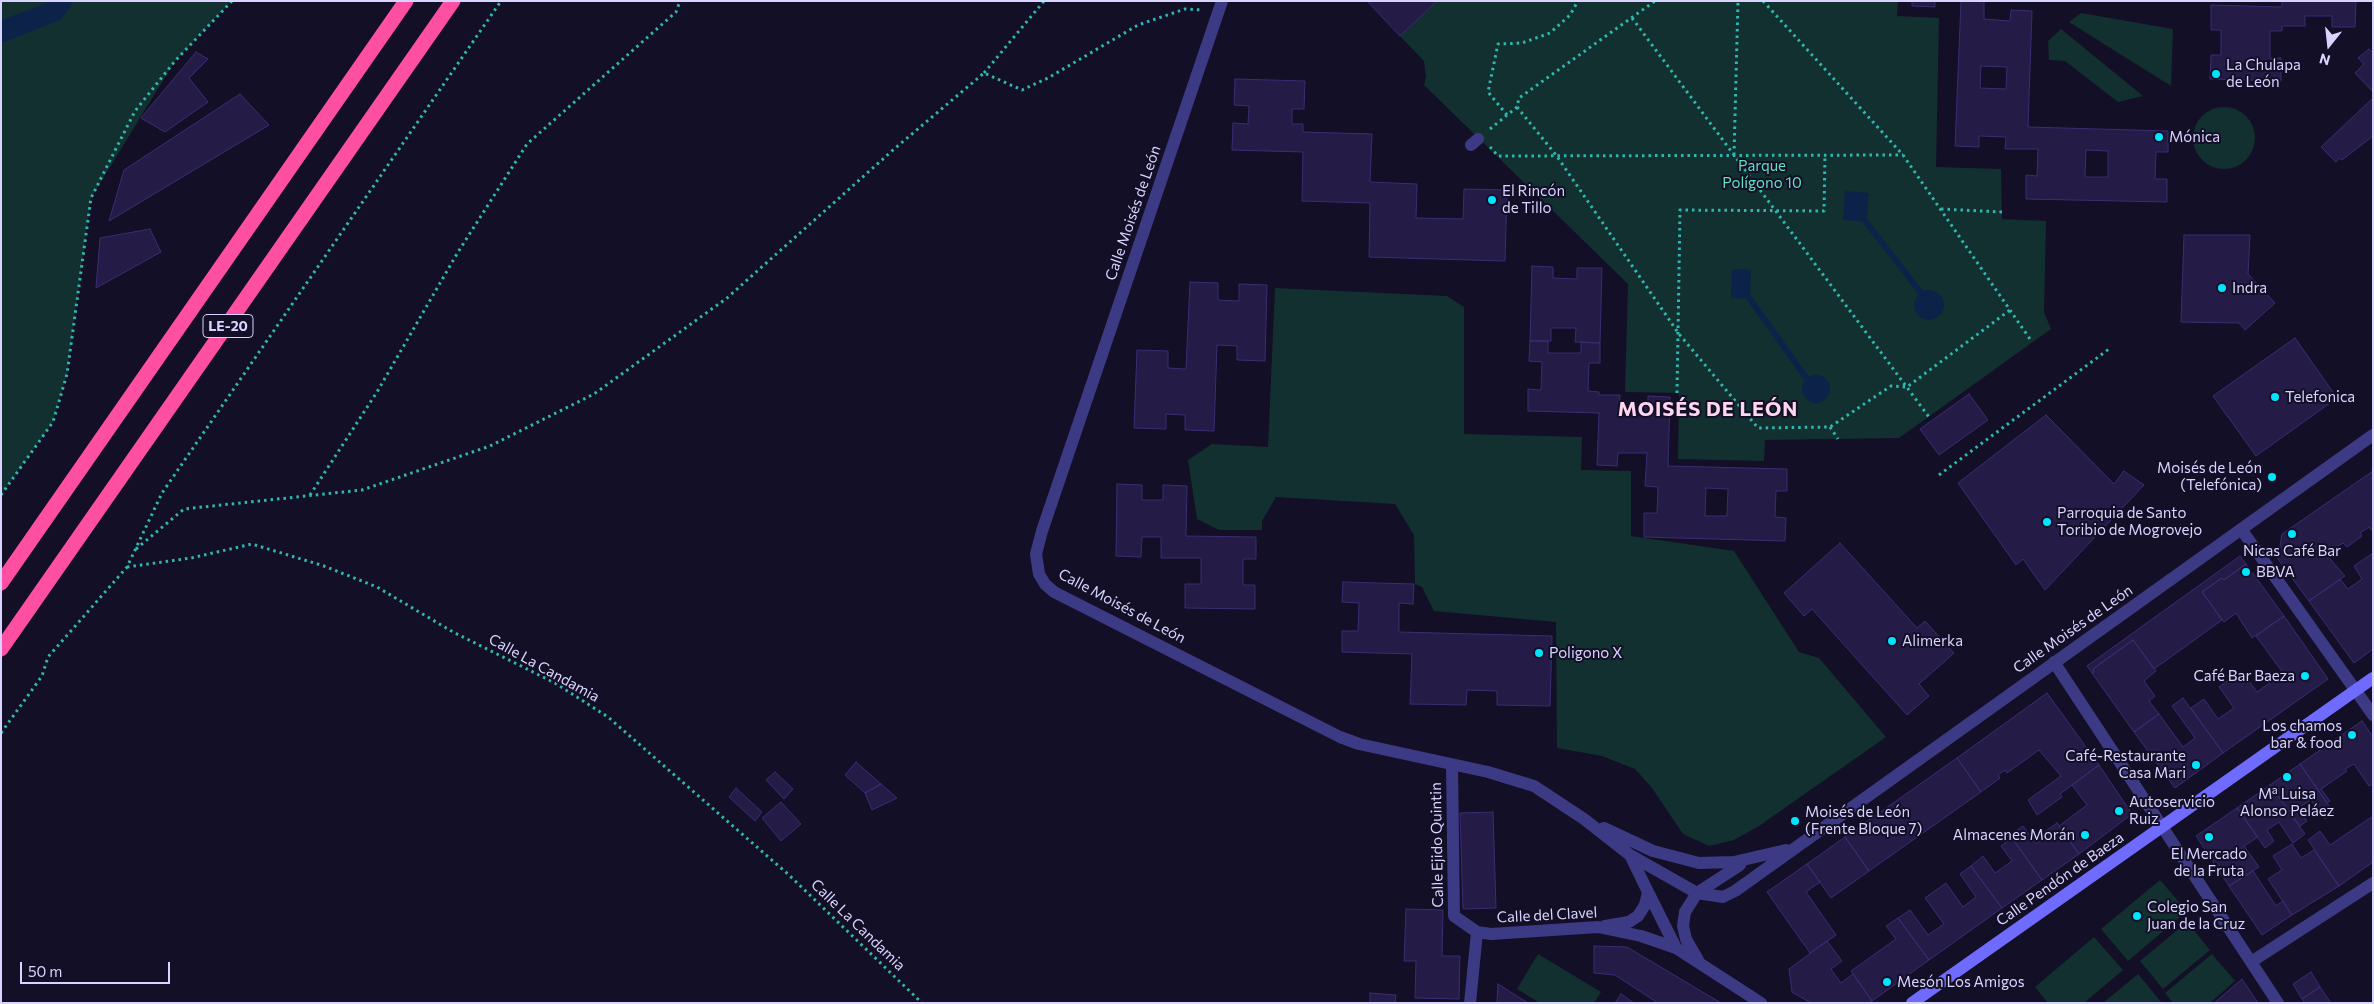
<!DOCTYPE html>
<html>
<head>
<meta charset="utf-8">
<style>
  body { margin:0 }
  #map { position:relative; width:2374px; height:1004px; overflow:hidden; background:#130f26; font-family:Commissioner,sans-serif }
  canvas { display:block }
  .frame { position:absolute; inset:0; border:2px solid #d9d4ff; pointer-events:none }
  .north { position:absolute; left:2304px; top:20px; width:50px; height:50px; -webkit-text-stroke:4px #130f26; paint-order:stroke; rotate:196deg; font-size:14px; font-weight:700; line-height:20px; text-align:center; color:#d9d4ff }
  .north::after { content:''; display:block; margin:auto; width:18px; height:22px; background:#d9d4ff; clip-path:polygon(50% 0,100% 100%,50% 72%,0 100%) }
  .scale { position:absolute; left:20px; top:962px; width:150px; height:22px; box-sizing:border-box; border:2px solid #d9d4ff; border-top:0; padding-left:6px; font-size:15px; line-height:18px; white-space:nowrap; color:#d9d4ff; -webkit-text-stroke:4px #130f26; paint-order:stroke }
</style>
</head>
<body>
<div id="map">
<canvas width="2374" height="1004"></canvas>
<div class="frame"></div>
<div class="north">N</div>
<div class="scale">50 m</div>
</div>
<script>
const ctx = document.querySelector('canvas').getContext('2d');
ctx.lineJoin = 'round';
function paint(path, color) { ctx.fillStyle = color; ctx.fill(path, 'evenodd'); }
const shape = rows => new Path2D(rows.map(r => 'M' + r).join(''));
function strokePath(path, color, width, dash) { ctx.strokeStyle = color; ctx.lineWidth = width; ctx.lineCap = dash ? 'butt' : 'round'; ctx.setLineDash(dash || []); ctx.stroke(path); }
function write(font, color, halo, rows, align = 'center') {
  ctx.font = font + ' Commissioner,sans-serif'; ctx.lineWidth = 4; ctx.setLineDash([]); ctx.textBaseline = 'middle'; ctx.strokeStyle = halo; ctx.fillStyle = color; for (const [text, x, y, turn = 0] of rows) {
    ctx.save(); ctx.translate(x, y); ctx.rotate((+turn || 0) * Math.PI / 180); ctx.textAlign = isNaN(turn) ? turn : align; if (halo) ctx.strokeText(text, 0, 0); ctx.fillText(text, 0, 0); ctx.restore();
  }
}
paint(shape([
  [1,1,232,1,175,61,91,198,67,374,53,422,1,495],
  [1437,1,1898,1,1897,16,1939,18,1936,167,2001,169,2002,219,2046,221,2044,312,2051,329,1899,438,1765,440,1764,461,1678,459,1679,393,1625,392,1628,284,1424,85,1426,77,1424,61,1400,36],
  [2081,13,2173,29,2171,86,2069,22],
  [2061,29,2143,96,2118,102,2065,61,2049,60,2048,41],
  '2193 138a31 31 0 1 1 62 0a31 31 0 1 1-62 0Z',
  [1275,288,1447,296,1464,307,1464,434,1582,437,1581,470,1631,471,1631,536,1734,551,1799,652,1819,658,1886,737,1759,826,1734,840,1709,846,1683,834,1652,788,1635,769,1602,756,1557,748,1556,622,1434,611,1422,587,1415,584,1414,535,1395,504,1276,497,1262,521,1262,530,1219,530,1197,519,1188,460,1212,444,1268,447],
  [2160,880,2187,911,2128,961,2101,929],
  [2187,922,2210,950,2163,989,2140,961],
  [2094,937,2123,970,2084,1003,2048,1003,2035,987],
  [1538,954,1601,992,1594,1003,1540,1003,1517,989],
  [2212,954,2235,981,2210,1003,2173,1003,2165,993],
  [2138,974,2162,1003,2103,1003]
]), '#12302f');
paint(shape([
  [1845,191,1869,193,1866,222,1843,220],
  [1732,269,1751,270,1750,299,1731,298],
  '1914 305a15 15 0 1 1 30 0a15 15 0 1 1-30 0Z',
  '1802 389a14 14 0 1 1 28 0a14 14 0 1 1-28 0Z'
]), '#0c2248');
strokePath(shape([
  [1866,222,1921,293],
  [1750,299,1807,379]
]), '#0c2248', 6);
strokePath(shape([
  [1,32,54,11,62,1]
]), '#0c2248', 21);
const building = shape([
  [1367,1,1437,1,1400,36,1367,1],
  [1912,1,1935,1,1935,7,1912,6,1912,1],
  [1961,1,1984,1,1984,19,2010,21,2011,10,2032,11,2028,127,2168,131,2168,152,2156,152,2155,179,2167,179,2167,202,2026,199,2026,175,2037,176,2038,149,2005,149,2006,137,1979,136,1979,147,1955,146,1961,1],
  [1981,66,2007,67,2006,89,1980,88,1981,66],
  [2086,150,2108,151,2108,177,2085,177,2086,150],
  [2282,1,2356,1,2355,27,2332,27,2332,16,2305,16,2305,26,2282,26,2282,31,2270,31,2270,58,2281,58,2281,81,2210,79,2211,55,2221,55,2221,30,2211,30,2211,5,2282,7,2282,1],
  [2369,49,2373,53,2373,92,2355,73,2364,64,2358,58,2369,49],
  [196,52,208,59,189,78,208,102,165,132,141,118,196,52],
  [1235,79,1305,81,1304,109,1292,109,1292,124,1303,124,1303,132,1372,134,1370,182,1417,184,1416,218,1463,219,1464,189,1507,190,1505,261,1369,257,1370,203,1302,201,1303,152,1232,150,1233,123,1248,124,1249,106,1234,105,1235,79],
  [240,94,269,125,109,221,124,170,240,94],
  [2373,98,2373,136,2342,160,2339,158,2336,162,2321,147,2373,98],
  [150,229,161,252,96,288,100,238,150,229],
  [2184,235,2250,235,2248,274,2275,303,2245,330,2239,323,2181,322,2184,235],
  [1532,266,1553,267,1553,278,1577,279,1577,268,1602,268,1600,343,1575,342,1576,328,1551,328,1551,341,1530,341,1532,266],
  [1190,282,1218,283,1218,300,1239,301,1239,284,1267,285,1265,361,1237,360,1237,346,1217,345,1214,431,1185,430,1185,415,1166,414,1166,429,1134,428,1137,350,1168,351,1168,368,1186,369,1190,282],
  [2295,338,2337,398,2256,456,2213,396,2295,338],
  [1530,341,1548,341,1548,353,1581,353,1581,342,1600,343,1600,363,1589,363,1588,391,1599,392,1599,395,1620,395,1619,406,1648,407,1648,396,1670,397,1668,466,1787,469,1787,491,1776,491,1775,517,1786,518,1785,541,1644,537,1644,513,1657,513,1658,487,1645,486,1647,453,1618,453,1617,466,1597,465,1599,413,1528,411,1528,389,1541,390,1542,362,1529,361,1530,341],
  [1706,488,1728,489,1727,516,1705,516,1706,488],
  [1969,394,1988,420,1939,455,1920,429,1969,394],
  [2046,415,2114,484,2124,471,2144,485,2045,590,2023,559,2016,565,1958,483,2046,415],
  [2373,471,2373,529,2371,530,2369,527,2360,533,2362,536,2347,547,2343,543,2325,553,2345,576,2309,601,2278,559,2282,534,2373,471],
  [1117,484,1142,485,1142,500,1163,500,1163,485,1187,486,1186,536,1256,537,1256,559,1243,559,1243,585,1255,585,1255,609,1185,608,1185,584,1201,584,1201,558,1161,558,1161,537,1142,537,1141,557,1116,556,1117,484],
  [1840,543,1917,628,1925,621,1954,653,1919,684,1929,696,1907,715,1812,609,1804,616,1784,593,1840,543],
  [2373,553,2373,649,2354,663,2309,601,2340,579,2348,589,2362,579,2354,566,2373,553],
  [2240,556,2246,564,2224,580,2222,578,2202,592,2222,620,2154,669,2133,640,2093,669,2094,672,2092,673,2087,666,2240,556],
  [2246,564,2284,616,2252,638,2236,613,2224,622,2202,592,2222,578,2224,580,2246,564],
  [1343,582,1414,584,1413,604,1399,603,1399,632,1552,636,1550,706,1497,705,1497,691,1467,690,1466,705,1410,704,1412,654,1342,652,1342,631,1358,631,1359,603,1342,602,1343,582],
  [2284,616,2328,679,2223,753,2191,708,2204,699,2218,719,2234,708,2219,687,2242,671,2257,692,2283,673,2256,636,2284,616],
  [2133,640,2156,671,2144,681,2155,696,2149,701,2159,714,2134,732,2092,673,2094,672,2093,669,2133,640],
  [2047,693,2099,765,2060,794,2062,797,2037,815,2028,800,2061,776,2039,750,2007,773,2005,770,1998,775,2000,778,1981,792,1957,758,2047,693],
  [2183,698,2223,753,2175,788,2134,732,2159,714,2183,747,2195,738,2172,706,2183,698],
  [2362,721,2373,737,2373,784,2369,786,2354,764,2345,769,2347,771,2321,789,2330,801,2327,803,2300,764,2362,721],
  [1957,758,1981,792,1869,871,1845,837,1957,758],
  [856,762,881,784,865,793,845,775,856,762],
  [2300,764,2334,813,2325,819,2311,800,2298,808,2307,821,2300,826,2270,785,2300,764],
  [2099,765,2132,814,2079,854,2059,826,2087,805,2072,785,2099,765],
  [775,772,793,789,784,799,766,780,775,772],
  [881,784,897,798,872,810,865,793,881,784],
  [2270,785,2305,834,2293,843,2279,822,2267,830,2274,841,2265,848,2237,808,2270,785],
  [736,788,762,812,755,821,729,797,736,788],
  [781,802,801,824,781,841,762,818,781,802],
  [2237,808,2258,837,2244,846,2259,867,2229,886,2196,836,2237,808],
  [1493,812,1496,908,1463,909,1460,813,1493,812],
  [2373,816,2373,862,2339,886,2308,840,2320,831,2330,845,2373,816],
  [2057,823,2079,854,2042,880,2010,835,2023,826,2036,844,2046,837,2043,833,2057,823],
  [1845,837,1869,871,1831,898,1807,864,1845,837],
  [2012,838,2042,880,2002,908,1971,866,1983,856,1995,873,2012,861,2001,846,2012,838],
  [2292,844,2301,858,2314,850,2339,886,2292,915,2268,879,2282,870,2273,856,2292,844],
  [1807,864,1820,882,1806,892,1836,935,1810,953,1767,892,1807,864],
  [1971,866,2002,908,1929,960,1898,918,1910,910,1928,935,1944,924,1925,898,1946,883,1963,907,1976,897,1960,874,1971,866],
  [2253,871,2276,906,2283,901,2292,915,2262,935,2229,886,2253,871],
  [1406,909,1443,910,1442,956,1460,956,1459,999,1415,998,1416,961,1404,961,1406,909],
  [1898,918,1929,960,1872,1001,1851,971,1896,939,1886,926,1898,918],
  [1827,941,1842,961,1831,969,1841,983,1853,974,1872,1001,1869,1003,1811,1003,1792,992,1789,969,1827,941],
  [1594,946,1627,947,1721,1003,1658,1003,1615,975,1594,973,1594,946],
  [2311,972,2320,987,2302,999,2293,984,2311,972],
  [2242,979,2258,1003,2214,1003,2242,979],
  [1498,984,1528,1003,1497,1003,1498,984],
  [2320,987,2331,1003,2305,1003,2302,999,2320,987],
  [1370,993,1396,995,1395,1003,1370,1003,1370,993],
  [1621,994,1634,1003,1615,1003,1621,994]
]);
paint(building, '#241b47');
strokePath(building, '#3b2d73', 1);
strokePath(shape([
  [1763,1,1903,155,2032,342],
  [1632,18,1929,417],
  [984,73,1044,1],
  [1517,107,1556,155,1679,334,1758,428,1830,427,1891,386,1907,387,2010,310],
  [1507,115,1488,92,1498,44,1522,43,1550,33,1570,15,1578,1],
  [1490,129,1517,107,1519,98,1655,1],
  [1490,147,1498,156,1903,155],
  [1734,155,1738,1],
  [1941,209,2002,212],
  [1677,393,1680,210,1824,211,1825,155],
  [1830,427,1838,439],
  [1939,475,2109,349],
  [1,495,53,422,67,374,91,198,135,111,175,61,232,1],
  [310,495,377,392,458,252,527,144,676,12,680,1],
  [136,549,184,509,362,490,490,446,594,394,727,298,893,150,984,73,1022,90,1048,78,1138,25,1185,9,1202,10],
  [127,567,191,558,252,544,324,566,377,587,453,632,555,683,608,717,789,875,922,1003],
  [1,733,42,676,48,657,127,567,162,493,501,1]
]), '#2fb8b0', 3, [2.5, 4]);
strokePath(shape([
  [1222,1,1042,531,1036,554,1039,574,1045,584,1054,592,1340,737,1359,744,1488,772,1534,786,1584,819,1630,855,1697,893,1723,897,1735,891,2373,435],
  [1471,145,1478,139],
  [2241,529,2373,715],
  [2054,662,2278,1003],
  [1452,765,1454,916,1477,932,1491,934,1598,927,1641,936,1676,948,1761,1003],
  [1604,828,1653,851,1699,863,1734,862,1786,850],
  [1648,892,1676,948],
  [1605,926,1629,922,1638,916,1645,905,1648,892,1630,855],
  [1698,960,1686,939,1683,926,1685,912,1697,893,1740,865],
  [2251,962,2373,883],
  [1470,1003,1477,932]
]), '#3d3a85', 12);
strokePath(shape([
  [1912,1003,2373,678]
]), '#6f6bff', 12);
strokePath(shape([
  [1,583,406,1],
  [1,649,453,1]
]), '#ff4fa3', 15);
for (const [x, y, r, color] of [
  [2216,74,5,"#00e5ff"],
  [2159,137,5,"#00e5ff"],
  [1492,200,5,"#00e5ff"],
  [2222,288,5,"#00e5ff"],
  [2275,397,5,"#00e5ff"],
  [2272,477,5,"#00e5ff"],
  [2047,522,5,"#00e5ff"],
  [2292,534,5,"#00e5ff"],
  [2246,572,5,"#00e5ff"],
  [1892,641,5,"#00e5ff"],
  [1539,653,5,"#00e5ff"],
  [2305,676,5,"#00e5ff"],
  [2352,735,5,"#00e5ff"],
  [2196,765,5,"#00e5ff"],
  [2287,777,5,"#00e5ff"],
  [2119,811,5,"#00e5ff"],
  [1795,821,5,"#00e5ff"],
  [2085,835,5,"#00e5ff"],
  [2209,837,5,"#00e5ff"],
  [2137,916,5,"#00e5ff"],
  [1887,982,5,"#00e5ff"]
]) { const dot = new Path2D(); dot.arc(x, y, r, 0, 2 * Math.PI); ctx.fillStyle = color; ctx.fill(dot); strokePath(dot, '#130f26', 2); }
for (const [x, y, w] of [
  [228,326,50]
]) { const box = new Path2D(); box.roundRect(x - w / 2, y - 11.5, w, 23, 4); ctx.fillStyle = '#130f26'; ctx.fill(box); strokePath(box, '#d9d4ff', 1); }
write('bold 14px', '#d9d4ff', null, [
  ["LE-20",228,326]
]);
write('15px', '#d9d4ff', '#130f26', [
  ["La Chulapa",2226,65],
  ["de León",2226,82],
  ["Mónica",2169,137],
  ["El Rincón",1502,191],
  ["de Tillo",1502,208],
  ["Indra",2232,288],
  ["Telefonica",2285,397],
  ["Moisés de León",2262,468,"right"],
  ["(Telefónica)",2262,485,"right"],
  ["Parroquia de Santo",2057,513],
  ["Toribio de Mogrovejo",2057,530],
  ["Nicas Café Bar",2292,551,"center"],
  ["BBVA",2256,572],
  ["Alimerka",1902,641],
  ["Poligono X",1549,653],
  ["Café Bar Baeza",2295,676,"right"],
  ["Los chamos",2342,726,"right"],
  ["bar & food",2342,743,"right"],
  ["Café-Restaurante",2186,756,"right"],
  ["Casa Mari",2186,773,"right"],
  ["Mª Luisa",2287,794,"center"],
  ["Alonso Peláez",2287,811,"center"],
  ["Autoservicio",2129,802],
  ["Ruiz",2129,819],
  ["Moisés de León",1805,812],
  ["(Frente Bloque 7)",1805,829],
  ["Almacenes Morán",2075,835,"right"],
  ["El Mercado",2209,854,"center"],
  ["de la Fruta",2209,871,"center"],
  ["Colegio San",2147,907],
  ["Juan de la Cruz",2147,924],
  ["Mesón Los Amigos",1897,982]
], 'left');
write('15px', '#5fe0c0', '#130f26', [
  ["Parque",1762,166],
  ["Polígono 10",1762,183]
]);
write('15px', '#d9d4ff', '#130f26', [
  ["Calle Moisés de León",1133,213,-71],
  ["Calle Moisés de León",1122,606,28],
  ["Calle Moisés de León",2073,629,-35],
  ["Calle La Candamia",544,668,29],
  ["Calle Ejido Quintin",1437,845,-91],
  ["Calle Pendón de Baeza",2060,879,-35],
  ["Calle del Clavel",1547,915,-3],
  ["Calle La Candamia",858,925,44]
]);
ctx.letterSpacing = '1px';
write('bold 20px', '#ffd6f0', '#130f26', [
  ["MOISÉS DE LEÓN",1708,409]
]);
ctx.letterSpacing = '0px';
</script>
</body>
</html>
